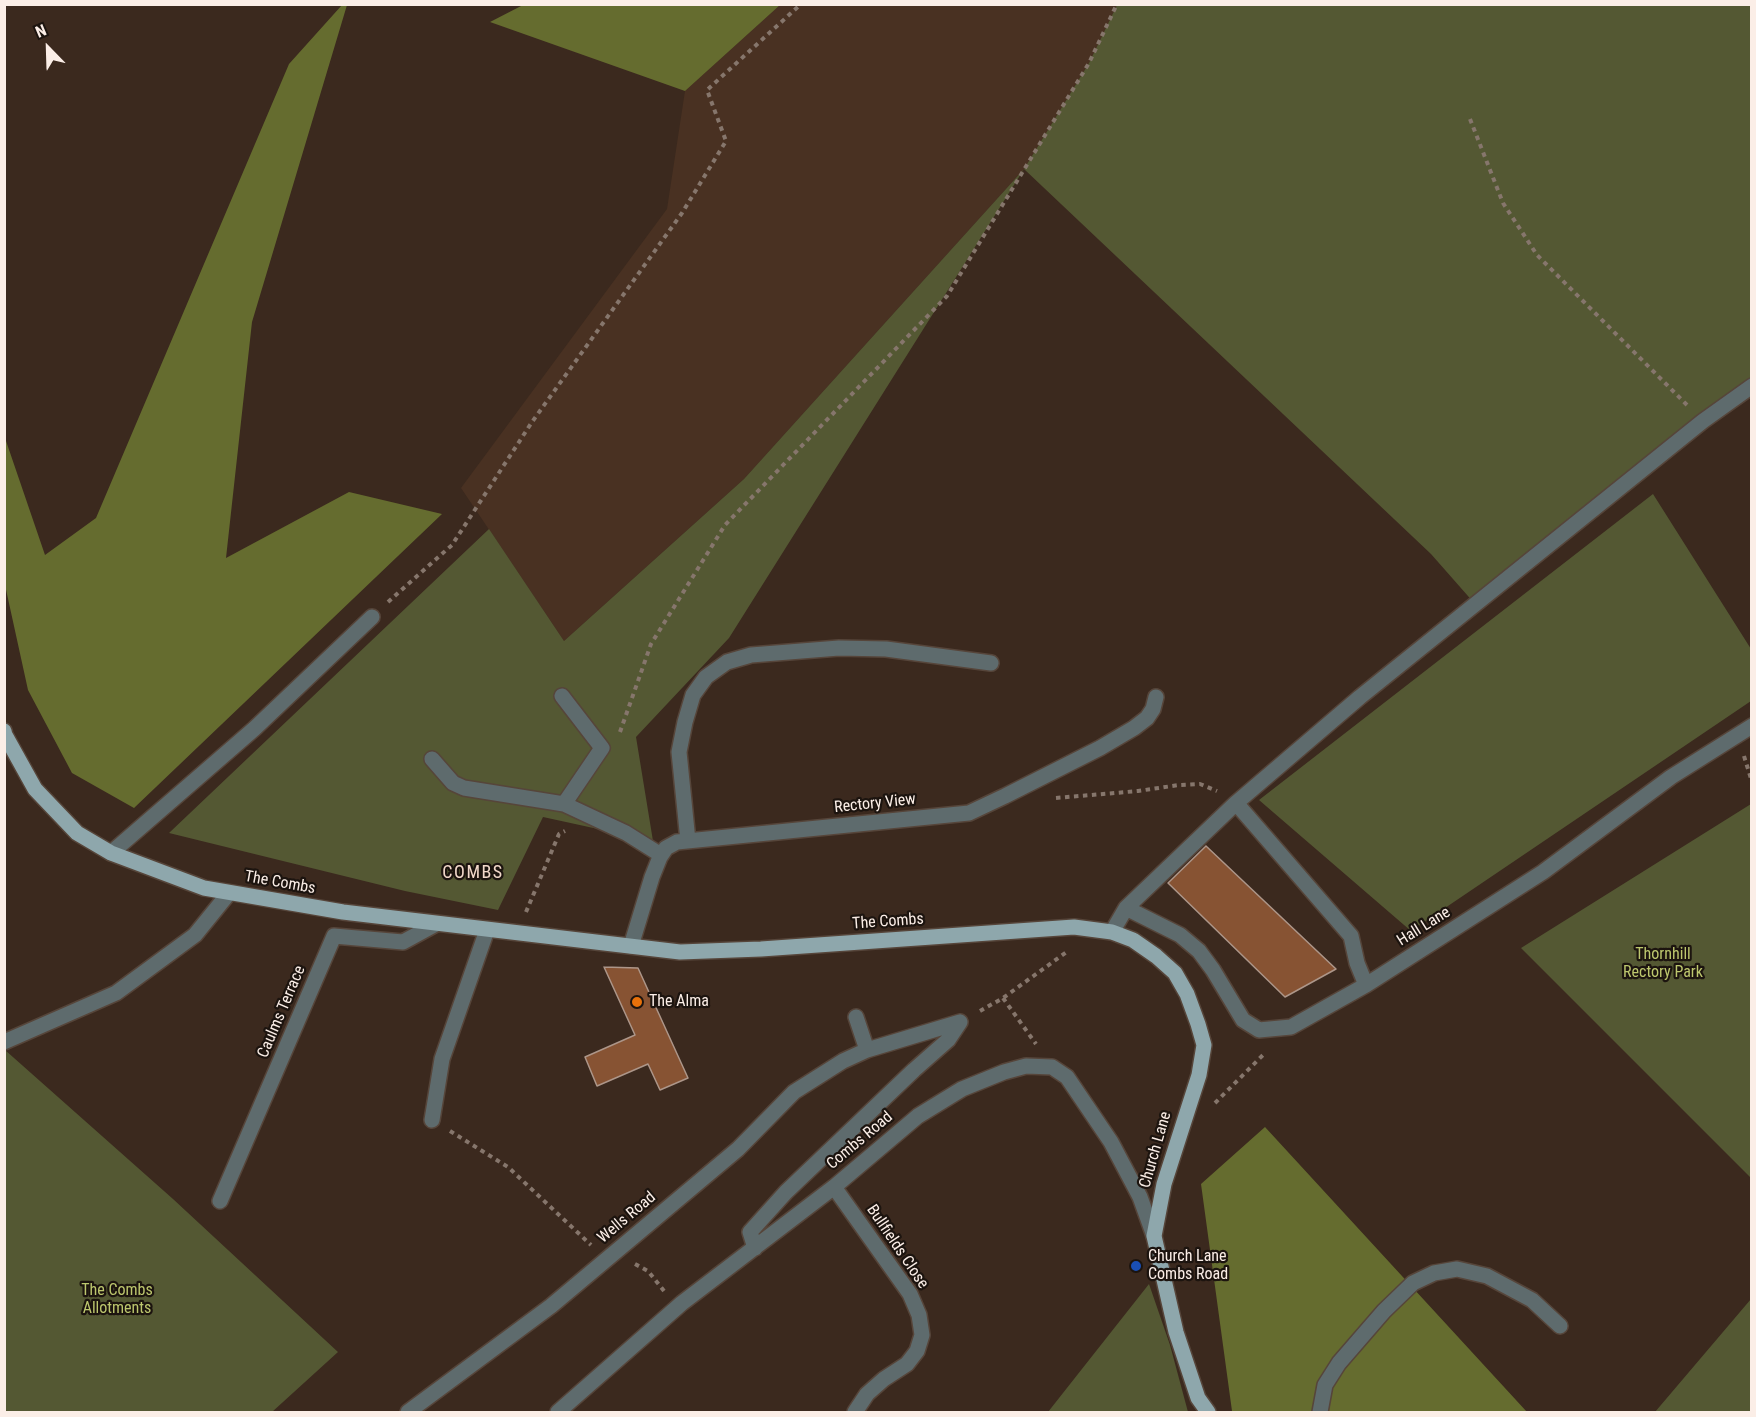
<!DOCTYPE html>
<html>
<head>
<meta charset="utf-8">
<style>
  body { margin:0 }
  #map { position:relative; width:1756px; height:1417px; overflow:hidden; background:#3b291e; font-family:"Roboto Condensed",sans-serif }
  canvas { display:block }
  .frame { position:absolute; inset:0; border:6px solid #fbeee7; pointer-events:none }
  .north { position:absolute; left:18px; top:18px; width:60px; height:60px; -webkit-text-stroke:4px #1c140f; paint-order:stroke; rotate:337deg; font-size:16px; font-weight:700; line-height:24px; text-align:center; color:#fbeee7 }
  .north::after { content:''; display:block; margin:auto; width:21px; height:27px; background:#fbeee7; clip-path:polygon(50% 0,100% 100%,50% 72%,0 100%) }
</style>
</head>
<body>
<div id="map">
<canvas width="1756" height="1417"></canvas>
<div class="frame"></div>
<div class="north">N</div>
</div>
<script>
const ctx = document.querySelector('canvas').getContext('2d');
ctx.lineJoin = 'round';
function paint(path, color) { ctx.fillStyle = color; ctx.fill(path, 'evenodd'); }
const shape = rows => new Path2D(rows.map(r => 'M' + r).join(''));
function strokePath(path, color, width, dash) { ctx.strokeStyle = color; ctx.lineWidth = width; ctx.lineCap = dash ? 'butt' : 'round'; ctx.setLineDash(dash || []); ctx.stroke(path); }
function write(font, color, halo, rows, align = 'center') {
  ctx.font = font + ' "Roboto Condensed",sans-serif'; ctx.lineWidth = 4.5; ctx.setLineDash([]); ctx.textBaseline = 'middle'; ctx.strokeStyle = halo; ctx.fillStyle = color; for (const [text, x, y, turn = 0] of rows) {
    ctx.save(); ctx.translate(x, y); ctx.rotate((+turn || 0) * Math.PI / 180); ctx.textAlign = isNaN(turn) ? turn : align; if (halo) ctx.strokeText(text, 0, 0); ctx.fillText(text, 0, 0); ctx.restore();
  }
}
paint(shape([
  [780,5,1117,5,1089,63,1024,169,744,479,564,641,461,488,667,209,685,91]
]), '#493122');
paint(shape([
  [1117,5,1751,5,1751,386,1475,604,1431,554,1024,169,729,638,636,737,653,841,543,817,498,910,405,891,169,833,489,529,564,641,744,479,1024,169,1089,63],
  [1653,494,1751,649,1751,701,1411,931,1259,800],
  [1751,804,1751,1178,1521,948],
  [5,1050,173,1199,338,1352,272,1412,7,1412,5,1409],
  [1149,1284,1170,1345,1188,1412,1048,1412],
  [1751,1299,1751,1412,1655,1412]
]), '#545833');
paint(shape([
  [342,5,347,5,252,322,226,558,349,492,442,514,134,808,72,773,28,690,5,585,5,438,45,555,96,518,289,64],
  [523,5,523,4,780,5,685,91,490,22],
  [1265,1127,1527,1412,1234,1412,1232,1411,1201,1184]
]), '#656c2f');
const building = shape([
  [1206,846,1336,969,1285,997,1168,883,1206,846],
  [604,967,638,968,688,1078,660,1090,648,1064,597,1086,585,1057,635,1035,604,967]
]);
paint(building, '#875333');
strokePath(building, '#ad9689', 1.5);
const minor = shape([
  [562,696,602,748,564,804],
  [432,759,453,783,464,788,564,804,626,833,661,855],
  [1236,803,1351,936,1357,963,1366,985],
  [688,841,679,752,685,722,693,695,706,677,727,662,751,655,839,648,886,649,991,663],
  [111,853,254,729,372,617],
  [1126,908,1180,935,1199,951,1213,970,1243,1020,1259,1030,1291,1027,1366,985,1543,872,1671,777,1752,726],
  [1112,932,1126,908,1236,803,1360,697,1703,421,1752,386],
  [631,946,652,877,660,857,666,848,677,842,969,813,1005,796,1100,748,1134,728,1147,718,1153,709,1156,697],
  [856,1017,867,1050],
  [4,1042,116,993,195,935,229,893],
  [432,1120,442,1059,487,930],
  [834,1187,910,1294,919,1315,922,1335,917,1351,907,1364,884,1379,867,1394,855,1412],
  [220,1201,334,936,403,942,436,924],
  [755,1248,750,1232,786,1192,914,1070,948,1040,960,1022],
  [408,1412,551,1306,738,1149,794,1092,843,1061,867,1050,960,1022],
  [558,1412,682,1303,834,1187,918,1116,962,1089,1004,1072,1026,1066,1052,1067,1067,1077,1111,1142,1140,1197,1154,1236],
  [1320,1412,1325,1385,1339,1363,1384,1311,1413,1283,1434,1273,1457,1269,1487,1276,1532,1300,1560,1326]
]);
const major = shape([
  [4,731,5,735,35,789,77,833,111,853,204,888,343,912,680,952,761,949,1074,927,1112,932,1133,940,1156,956,1175,973,1187,994,1198,1024,1204,1045,1199,1075,1164,1184,1154,1236,1176,1332,1198,1398,1208,1412]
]);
strokePath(minor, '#56453a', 18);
strokePath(major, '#56453a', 18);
strokePath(shape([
  [1470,119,1503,203,1537,255,1687,405],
  [388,602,452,545,532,422,682,213,726,141,707,90,801,4],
  [620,732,651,644,725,525,947,296,1089,63,1117,4],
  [1744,756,1752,782],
  [1056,798,1138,791,1179,785,1200,784,1217,791],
  [526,912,559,834,565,831],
  [1003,998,1036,1044],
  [980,1011,1003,998,1068,951],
  [1215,1103,1265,1053],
  [450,1131,508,1167,591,1245],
  [635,1264,648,1271,664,1291]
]), '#86766c', 4, [4.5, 4.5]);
strokePath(minor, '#5e6b6d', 15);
strokePath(major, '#8ea7ac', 15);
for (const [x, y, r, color] of [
  [637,1002,6,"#e8710a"],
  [1136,1266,6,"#1a4fb4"]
]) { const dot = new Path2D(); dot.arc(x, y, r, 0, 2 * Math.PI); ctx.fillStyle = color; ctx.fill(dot); strokePath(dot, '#1c140f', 2); }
write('16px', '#fbeee7', '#1c140f', [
  ["Rectory View",875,804,-6],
  ["The Combs",280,883,10],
  ["The Combs",888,922,-4],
  ["Hall Lane",1424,927,-32],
  ["Caulms Terrace",282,1012,-67],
  ["Combs Road",860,1141,-40],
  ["Church Lane",1156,1150,-74],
  ["Wells Road",627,1218,-40],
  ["Bullfields Close",897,1247,56]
]);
write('16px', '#bdc76e', '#1c140f', [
  ["Thornhill",1663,955],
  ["Rectory Park",1663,973],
  ["The Combs",117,1291],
  ["Allotments",117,1309]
]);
write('16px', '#fbeee7', '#1c140f', [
  ["The Alma",649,1002],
  ["Church Lane",1148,1257],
  ["Combs Road",1148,1275]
], 'left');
ctx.letterSpacing = '1.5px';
write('18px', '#f2d9ca', '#1c140f', [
  ["COMBS",473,873]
]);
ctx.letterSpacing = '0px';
</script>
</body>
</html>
